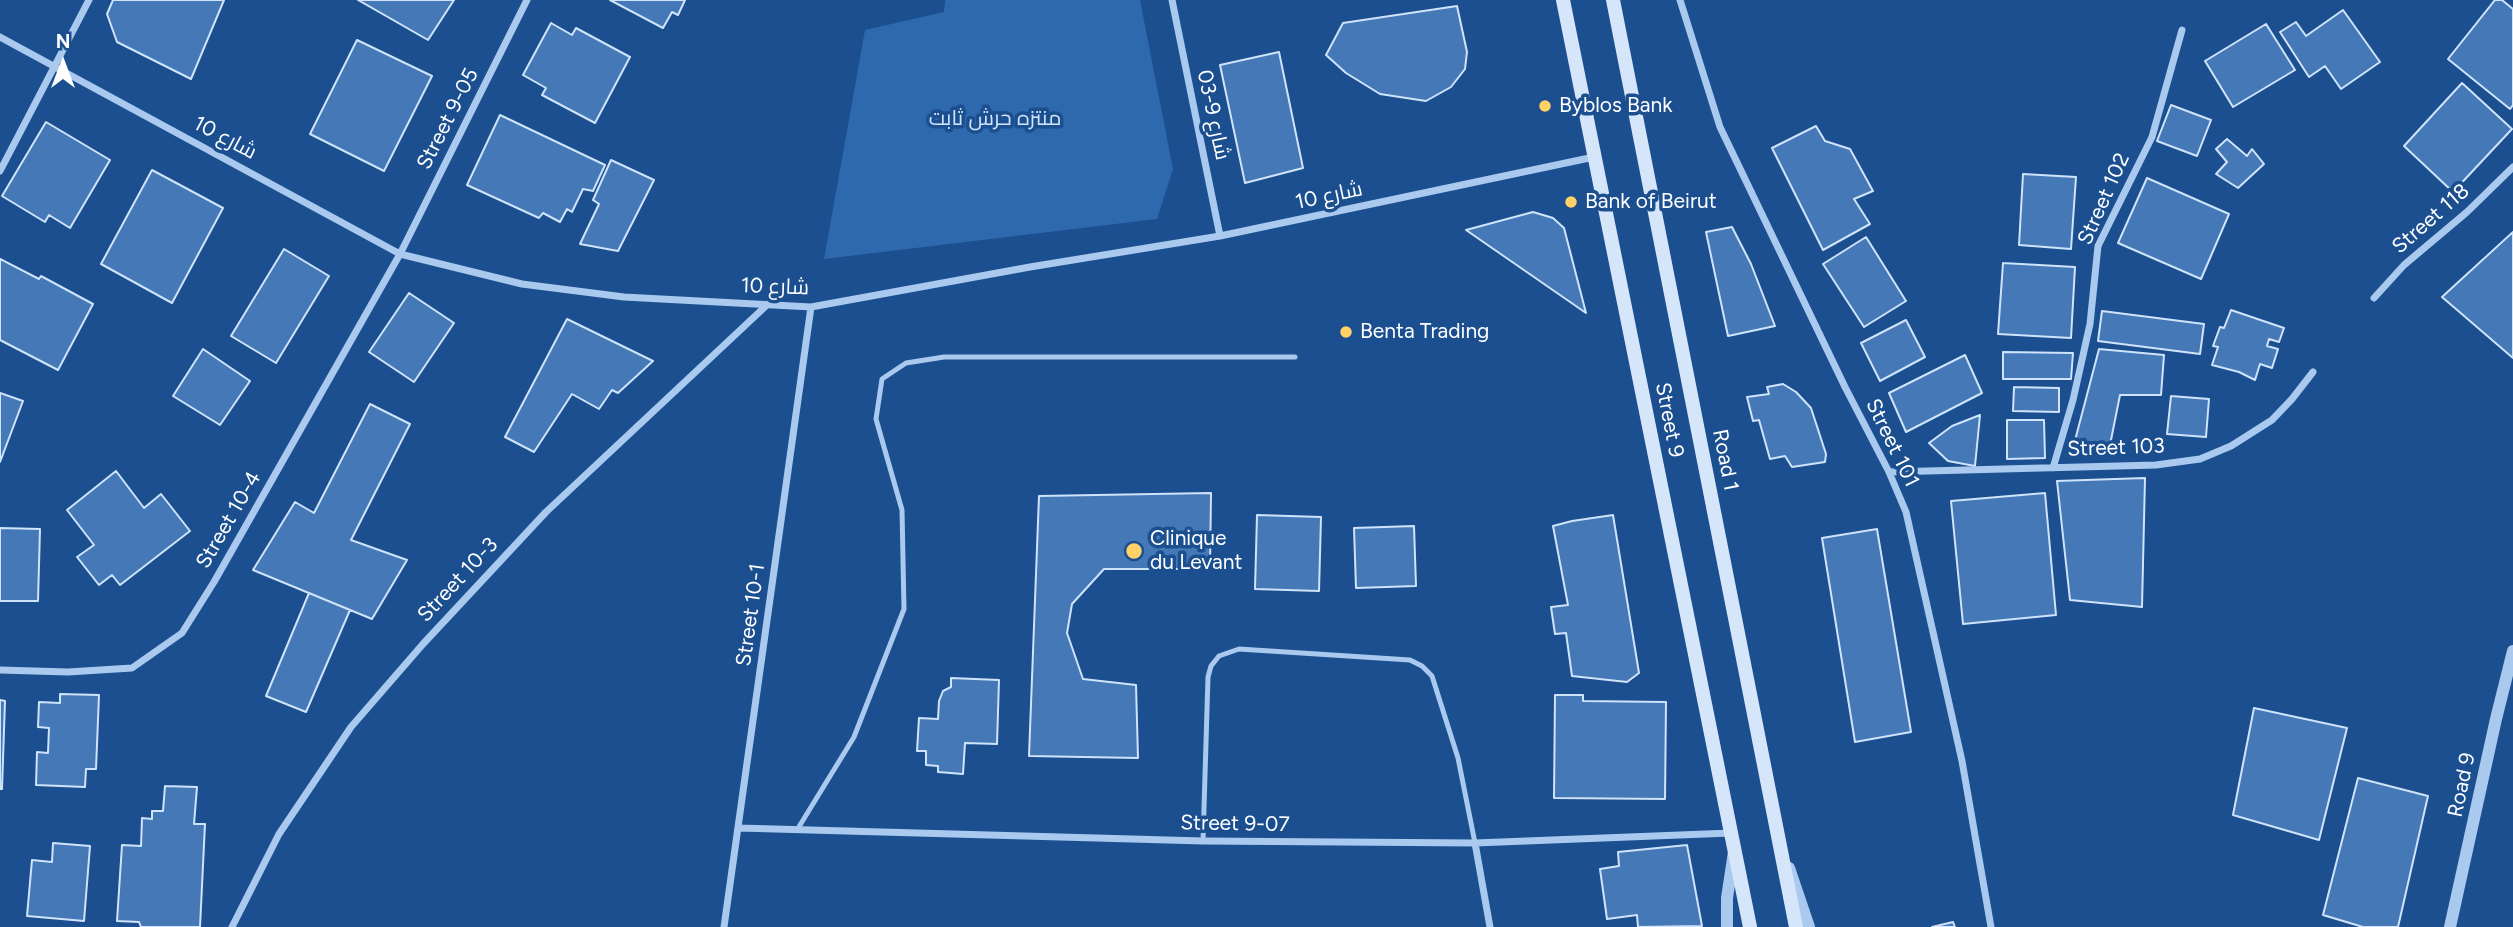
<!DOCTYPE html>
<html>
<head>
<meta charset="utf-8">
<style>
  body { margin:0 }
  #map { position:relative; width:2513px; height:927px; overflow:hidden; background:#1b4f8f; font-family:Figtree,sans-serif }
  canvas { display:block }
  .north { position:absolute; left:28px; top:28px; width:70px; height:70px; -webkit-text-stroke:5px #1b4f8f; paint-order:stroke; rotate:0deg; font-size:19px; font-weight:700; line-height:28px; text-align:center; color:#fff }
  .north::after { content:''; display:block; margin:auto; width:24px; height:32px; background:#fff; clip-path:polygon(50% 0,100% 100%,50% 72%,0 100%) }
</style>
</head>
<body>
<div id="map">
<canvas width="2513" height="927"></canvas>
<div class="north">N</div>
</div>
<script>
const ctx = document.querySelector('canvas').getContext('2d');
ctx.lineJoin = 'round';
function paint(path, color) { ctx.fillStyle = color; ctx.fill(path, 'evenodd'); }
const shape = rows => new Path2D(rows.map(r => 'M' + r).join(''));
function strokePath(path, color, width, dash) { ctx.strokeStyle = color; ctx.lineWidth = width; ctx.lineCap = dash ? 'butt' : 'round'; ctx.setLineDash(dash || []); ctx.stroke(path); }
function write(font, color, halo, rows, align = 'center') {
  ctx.font = font + ' Figtree,Cairo,sans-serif'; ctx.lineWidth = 7; ctx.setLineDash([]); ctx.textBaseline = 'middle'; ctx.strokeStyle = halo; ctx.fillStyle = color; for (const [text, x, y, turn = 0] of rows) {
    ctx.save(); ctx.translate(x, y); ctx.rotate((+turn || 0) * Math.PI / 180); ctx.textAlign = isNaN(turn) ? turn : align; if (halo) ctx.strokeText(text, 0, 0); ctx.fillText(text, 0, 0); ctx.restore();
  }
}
paint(shape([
  [945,0,1140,0,1173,169,1157,219,824,259,865,30,944,12]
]), '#2e69ad');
const building = shape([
  [113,0,224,0,191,79,117,42,107,14,113,0],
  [358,0,454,0,428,40,358,0],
  [610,0,685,0,678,15,672,12,663,28,610,0],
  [2495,0,2502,0,2513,9,2513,105,2510,109,2448,59,2495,0],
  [1457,6,1467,52,1465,69,1451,87,1426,101,1380,94,1346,73,1326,55,1343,23,1457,6],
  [2343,10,2380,62,2341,89,2325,66,2309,77,2280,32,2296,22,2306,36,2343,10],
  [551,23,572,35,576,28,630,57,595,123,542,95,546,88,523,75,551,23],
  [2266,24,2295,70,2233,107,2205,61,2266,24],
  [357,40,432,76,384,171,310,134,357,40],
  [1279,52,1303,168,1245,183,1220,65,1279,52],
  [2462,83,2512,129,2453,192,2404,146,2462,83],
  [2171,105,2211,120,2197,156,2157,141,2171,105],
  [500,115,605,165,593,191,583,189,572,212,567,209,560,222,543,213,539,218,467,185,500,115],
  [46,122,110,160,70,228,49,215,45,222,2,196,46,122],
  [1816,126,1825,141,1850,149,1873,191,1854,199,1870,224,1823,250,1772,148,1816,126],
  [2227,139,2247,156,2252,149,2264,164,2238,188,2216,174,2227,162,2216,149,2227,139],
  [611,160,654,180,618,251,580,244,599,204,593,200,611,160],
  [152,170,223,208,172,303,101,264,152,170],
  [2023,174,2076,177,2071,249,2019,245,2023,174],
  [2147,178,2229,214,2201,279,2118,243,2147,178],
  [1533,212,1553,218,1564,228,1586,313,1466,230,1533,212],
  [1732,227,1751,264,1775,326,1728,336,1706,232,1732,227],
  [2513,232,2513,358,2442,297,2513,232],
  [1866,237,1906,301,1864,327,1823,264,1866,237],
  [284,249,329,276,276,363,231,336,284,249],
  [0,259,39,279,41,276,93,304,58,370,0,340,0,259],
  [2003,263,2075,267,2071,338,1998,334,2003,263],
  [409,293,454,323,414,382,369,352,409,293],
  [2231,310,2284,328,2279,342,2269,339,2267,346,2278,349,2272,368,2260,364,2255,380,2239,372,2212,365,2218,347,2213,346,2220,327,2224,328,2231,310],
  [2102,311,2204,324,2200,354,2098,341,2102,311],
  [567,319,653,361,618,393,612,390,599,409,572,394,534,452,505,437,567,319],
  [1906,320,1925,357,1880,381,1861,343,1906,320],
  [203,349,250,381,220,425,173,396,203,349],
  [2099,349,2164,355,2161,395,2120,395,2108,455,2073,448,2099,349],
  [2003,352,2073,353,2071,379,2003,379,2003,352],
  [1965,355,1982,393,1906,432,1889,393,1965,355],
  [1783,384,1796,392,1811,408,1826,454,1825,462,1792,467,1785,456,1770,459,1759,420,1753,421,1747,397,1769,394,1767,387,1783,384],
  [2014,387,2059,388,2059,412,2013,411,2014,387],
  [0,393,23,401,0,462,0,393],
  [2171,396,2209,399,2206,437,2167,434,2171,396],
  [370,404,410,424,351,540,407,560,372,619,253,570,295,502,314,513,370,404],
  [1980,415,1975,466,1948,461,1929,443,1952,426,1980,415],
  [2007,420,2044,420,2045,458,2007,459,2007,420],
  [116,471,144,508,161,494,190,531,120,585,112,575,99,585,77,557,94,545,67,510,116,471],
  [2145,478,2142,607,2070,600,2057,481,2145,478],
  [1211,493,1210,569,1104,569,1072,604,1067,633,1083,679,1136,685,1138,758,1029,756,1039,496,1211,493],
  [2045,493,2056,615,1963,624,1951,501,2045,493],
  [1257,515,1321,517,1319,591,1255,589,1257,515],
  [1613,515,1639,673,1627,682,1572,676,1566,633,1555,634,1551,607,1568,605,1553,526,1572,521,1613,515],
  [1414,526,1416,586,1356,588,1354,528,1414,526],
  [0,528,40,529,38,601,0,601,0,528],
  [1877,529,1911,732,1855,742,1822,538,1877,529],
  [309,593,350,610,306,712,266,696,309,593],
  [951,678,999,680,997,744,965,743,963,774,938,772,938,766,926,765,926,751,917,751,919,718,938,719,939,701,943,691,951,687,951,678],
  [60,694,99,695,96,769,86,769,85,787,36,785,37,752,48,753,49,728,38,727,39,702,60,703,60,694],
  [1555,695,1583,695,1583,701,1666,702,1665,799,1554,798,1555,695],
  [0,700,5,701,2,789,0,789,0,700],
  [2254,708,2347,728,2319,840,2233,815,2254,708],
  [2358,778,2428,796,2398,927,2363,927,2323,915,2358,778],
  [165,786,197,787,194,824,205,824,200,927,141,927,139,922,117,921,122,845,141,846,142,818,152,819,152,811,163,811,165,786],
  [53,843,90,846,84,921,27,916,32,860,52,862,53,843],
  [1687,845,1702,926,1638,927,1637,915,1607,919,1600,869,1619,866,1618,852,1687,845],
  [1953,922,1955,927,1932,927,1953,922]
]);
paint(building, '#4478b7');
strokePath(building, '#cfe3fa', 2);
strokePath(shape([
  [797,830,854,737,904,609,902,510,876,419,882,379,906,363,944,357,1295,357],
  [1203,841,1208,677,1211,666,1219,656,1239,649,1410,660,1422,666,1432,676,1458,758,1475,843]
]), '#a9c9ee', 5);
strokePath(shape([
  [1172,0,1220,236],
  [1680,0,1720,127,1845,387,1889,472,1906,512,1962,761,1991,927],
  [0,37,400,254,522,284,624,297,811,307,1030,267,1220,236,1594,157],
  [0,171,89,0],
  [2374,298,2404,265,2467,212,2513,167],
  [2053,468,2073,400,2090,324,2098,246,2152,137,2182,30],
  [1889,472,2156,465,2200,459,2231,446,2272,420,2292,399,2313,372],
  [0,670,68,672,132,668,182,633,214,582,400,254,527,0],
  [739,828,1203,841,1475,843,1731,833],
  [1475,843,1490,927],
  [232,927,279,834,351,727,423,644,546,512,768,304],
  [724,927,811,307]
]), '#a9c9ee', 7);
strokePath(shape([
  [1789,868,1809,927],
  [1727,927,1727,898,1734,852],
  [2450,927,2496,719,2513,651]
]), '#a9c9ee', 12);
strokePath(shape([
  [1563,0,1750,927],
  [1613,0,1796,927]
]), '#d6e6fa', 14);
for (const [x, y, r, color] of [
  [1545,106,7,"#ffd166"],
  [1571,202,7,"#ffd166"],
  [1346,332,7,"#ffd166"],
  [1134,551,9,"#ffd166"]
]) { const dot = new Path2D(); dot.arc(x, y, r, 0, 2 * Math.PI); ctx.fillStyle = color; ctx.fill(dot); strokePath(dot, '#1b4f8f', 2.5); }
write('21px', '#fff', '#1b4f8f', [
  ["Byblos Bank",1559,106],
  ["Bank of Beirut",1585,202],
  ["Benta Trading",1360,332],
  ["Clinique",1150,539],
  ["du Levant",1150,563]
], 'left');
write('21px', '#fff', '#1b4f8f', [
  ["شارع 9-03",1213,115,78],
  ["Street 9-05",448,119,-63],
  ["شارع 10",225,138,28],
  ["شارع 10",1329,196,-12],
  ["Street 102",2104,199,-66],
  ["Street 118",2431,219,-41],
  ["شارع 10",775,287,2],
  ["Street 9",1669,420,79],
  ["Street 101",1892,443,64],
  ["Street 103",2116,448,-2],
  ["Road 1",1725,460,79],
  ["Street 10-4",229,520,-60],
  ["Street 10-3",458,580,-47],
  ["Street 10-1",751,615,-82],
  ["Road 9",2462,785,-78],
  ["Street 9-07",1235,824,1]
]);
write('21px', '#cfe3fa', '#1b4f8f', [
  ["منتزه حرش ثابت",995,119]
]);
</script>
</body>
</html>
